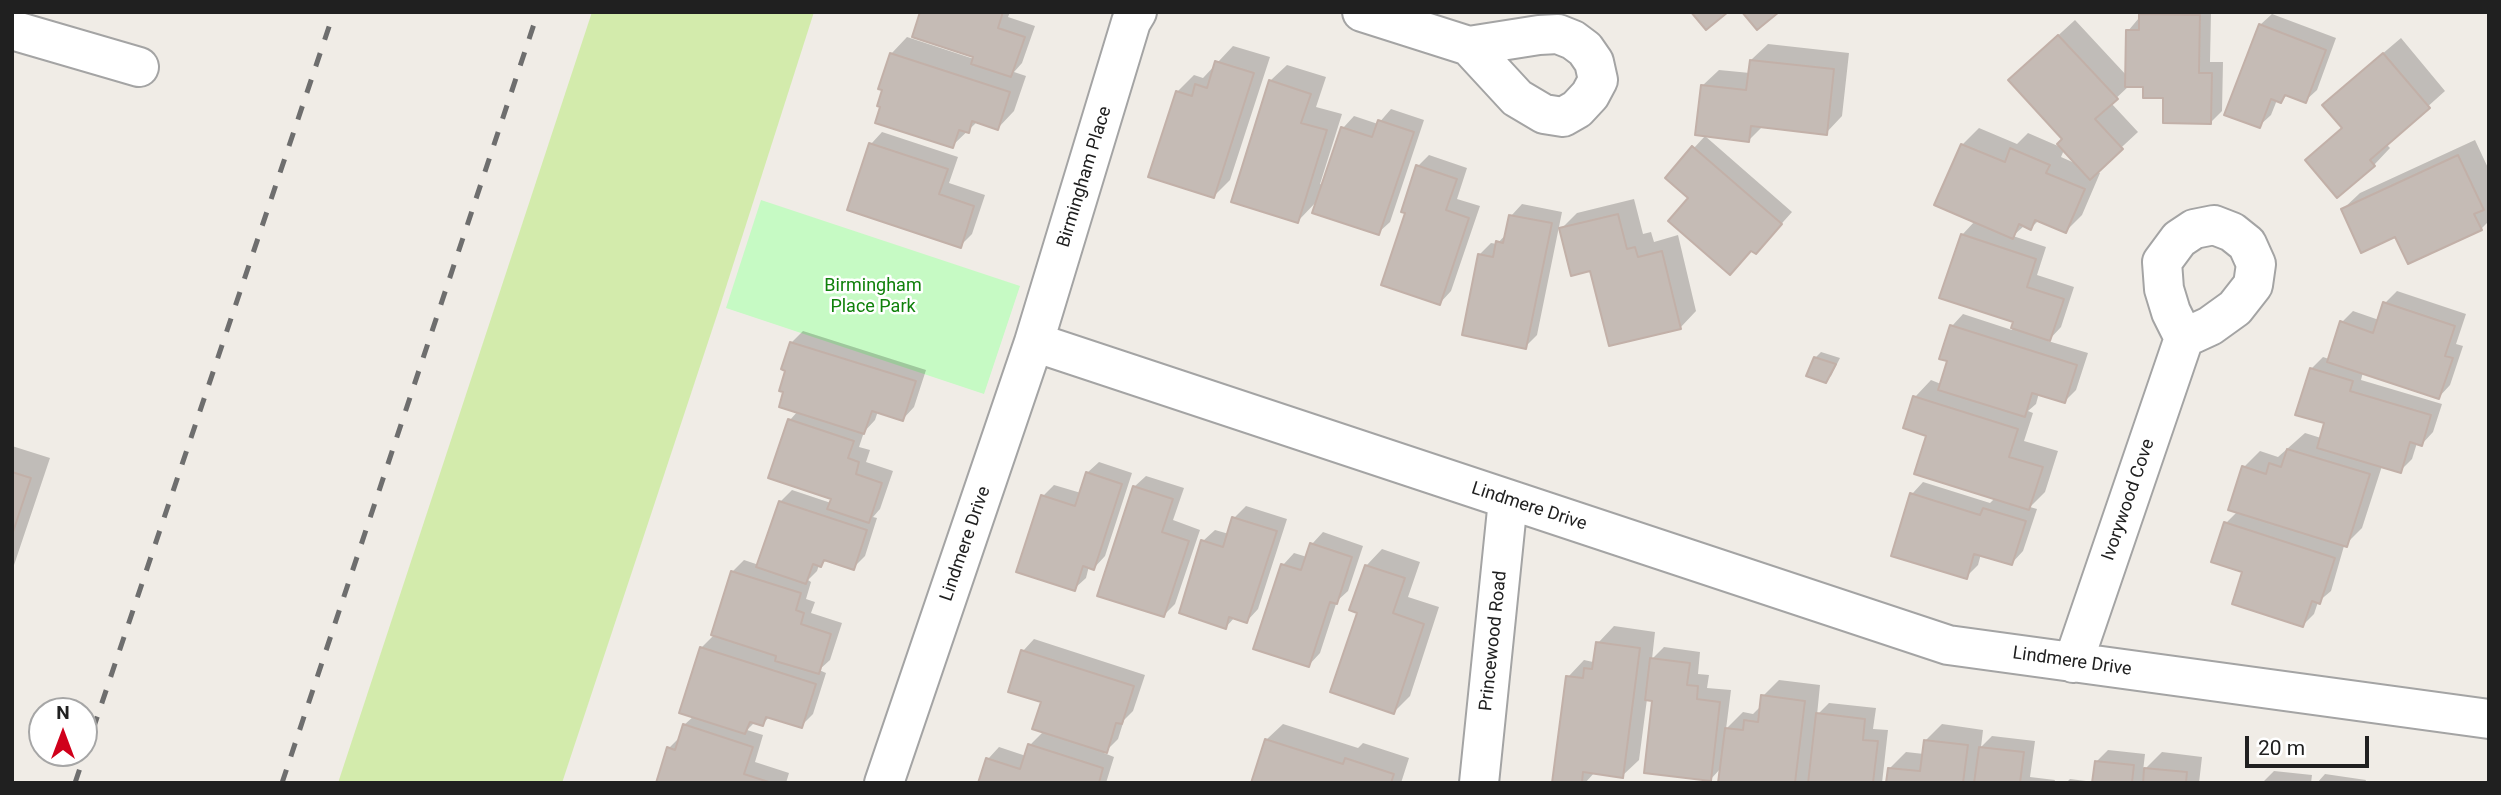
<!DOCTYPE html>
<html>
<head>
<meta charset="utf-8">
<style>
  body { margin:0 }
  #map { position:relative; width:2501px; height:795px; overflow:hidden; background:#f0ece6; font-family:Roboto,sans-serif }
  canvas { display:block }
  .frame { position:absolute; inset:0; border:14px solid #202020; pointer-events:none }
  .north { position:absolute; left:28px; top:697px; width:70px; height:70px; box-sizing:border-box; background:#fff; border:2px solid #a6a6a6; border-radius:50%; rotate:0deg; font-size:19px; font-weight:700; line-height:28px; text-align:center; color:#202020 }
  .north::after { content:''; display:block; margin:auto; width:24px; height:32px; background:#d0001b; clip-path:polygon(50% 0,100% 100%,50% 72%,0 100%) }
  .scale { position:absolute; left:2245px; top:736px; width:124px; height:32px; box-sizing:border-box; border:4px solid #202020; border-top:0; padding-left:9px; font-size:21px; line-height:24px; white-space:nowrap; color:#202020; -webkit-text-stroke:5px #fff; paint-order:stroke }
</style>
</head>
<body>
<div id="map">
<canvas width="2501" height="795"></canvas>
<div class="frame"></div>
<div class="north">N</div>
<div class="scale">20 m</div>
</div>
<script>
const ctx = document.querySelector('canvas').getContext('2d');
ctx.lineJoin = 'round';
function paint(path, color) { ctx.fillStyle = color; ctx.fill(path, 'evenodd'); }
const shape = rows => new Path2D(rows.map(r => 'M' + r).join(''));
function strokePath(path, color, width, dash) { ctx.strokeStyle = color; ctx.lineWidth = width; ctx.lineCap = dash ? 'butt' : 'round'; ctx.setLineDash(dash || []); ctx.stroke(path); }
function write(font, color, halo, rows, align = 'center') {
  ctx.font = font + ' Roboto,sans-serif'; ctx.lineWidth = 5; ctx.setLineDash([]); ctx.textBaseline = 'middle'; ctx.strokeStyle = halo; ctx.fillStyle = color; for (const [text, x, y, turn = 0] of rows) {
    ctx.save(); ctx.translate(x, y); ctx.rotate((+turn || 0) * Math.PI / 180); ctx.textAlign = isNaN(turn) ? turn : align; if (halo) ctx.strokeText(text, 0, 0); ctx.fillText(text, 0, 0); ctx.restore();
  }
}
paint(shape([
  [592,12,814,12,719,309,562,783,338,783]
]), '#d3ebac');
paint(shape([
  [761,200,1020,286,984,394,726,308]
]), '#c6fac4');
paint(shape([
  [922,12,1010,12,1008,17,1035,26,1022,63,1014,72,1026,76,1014,111,998,128,978,121,952,146,882,105,891,54,907,37,974,59,975,56],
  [2144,12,2211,12,2210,62,2223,62,2222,111,2211,122,2145,85,2130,85,2111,103,2138,132,2096,171,2100,173,2082,215,2066,231,2039,220,2031,228,2025,225,2013,236,2046,247,2037,275,2074,287,2061,327,2048,341,2088,353,2076,390,2065,401,2039,393,2036,404,2028,411,2033,413,2024,441,2058,451,2045,492,2030,507,2037,509,2023,551,2012,563,1981,554,1978,565,1966,577,1912,494,1923,482,1990,503,1995,498,1928,435,1915,397,1931,380,1941,384,1949,360,1952,326,1963,314,2012,330,2015,321,1962,235,1975,221,1936,205,1962,145,1979,128,2017,144,2028,133,2058,146,2064,139,2027,64,2075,20,2127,76,2128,31],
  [2064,150,2077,164,2061,157],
  [2272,14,2336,38,2317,90,2305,101,2288,94,2281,101,2277,100,2271,115,2259,126,2260,25],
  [2401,38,2445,91,2386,144,2390,148,2374,165,2307,160,2343,127,2341,89],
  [1768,44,1849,53,1842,116,1826,133,1763,126,1749,140,1702,86,1719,70,1750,73,1751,60],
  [1233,46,1270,57,1230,180,1214,196,1177,92,1194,75,1203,78],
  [1287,65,1326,77,1316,107,1342,114,1320,184,1323,185,1343,128,1354,116,1378,124,1391,109,1424,120,1390,222,1378,233,1318,200,1298,221,1270,81],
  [882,132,958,157,949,183,985,195,972,234,960,246,871,144],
  [1705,136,1792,212,1767,240,1691,198,1694,148],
  [2475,140,2489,170,2489,221,2481,229,2396,234,2343,209,2360,193],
  [1429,155,1467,168,1457,199,1480,206,1451,291,1440,303,1407,212,1418,166],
  [1634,199,1643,234,1651,232,1654,242,1678,235,1696,311,1680,328,1592,269,1561,229,1577,213],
  [1522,204,1562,212,1537,335,1525,347,1479,255,1491,243,1497,244,1508,232,1511,216],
  [2397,291,2466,314,2456,344,2463,346,2450,385,2439,397,2363,372,2361,380,2442,404,2433,432,2422,444,2417,443,2412,459,2400,471,2382,466,2362,528,2344,546,2331,591,2318,602,2314,614,2303,625,2244,571,2213,561,2226,523,2238,511,2244,467,2260,451,2278,457,2305,433,2321,438,2326,422,2311,369,2323,357,2329,359,2342,322,2353,311,2379,320,2385,303],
  [803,331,926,370,914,407,903,419,878,411,875,420,864,432,859,447,870,450,866,462,893,471,880,509,873,517,877,518,865,556,853,568,827,559,819,565,817,571,808,580,811,582,806,599,815,602,811,613,842,623,830,660,819,670,826,673,813,714,801,726,770,716,763,724,755,722,747,730,763,735,755,762,789,773,786,783,655,783,669,748,680,737,684,725,694,716,701,648,715,634,732,572,744,560,759,565,780,502,792,490,831,503,833,498,790,420,798,411,788,370,791,343],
  [1821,352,1840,358,1831,376,1825,381,1815,358],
  [12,446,50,458,12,571],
  [1099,462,1132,473,1105,556,1094,568,1089,566,1086,578,1074,589,1043,496,1054,485,1081,493,1087,473],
  [1146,476,1184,488,1173,520,1200,530,1175,604,1164,615,1134,487],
  [1246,506,1287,519,1258,609,1247,621,1235,617,1226,627,1203,541,1215,530,1229,534,1234,518],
  [1323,532,1363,546,1348,591,1337,601,1320,653,1309,665,1283,565,1294,553,1307,557,1312,544],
  [1382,549,1420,562,1408,597,1439,607,1410,696,1394,712,1359,611,1366,566],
  [1614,626,1655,632,1652,659,1664,647,1700,652,1698,674,1709,675,1707,688,1731,690,1726,729,1743,712,1753,714,1762,705,1763,696,1779,680,1820,685,1817,715,1829,703,1876,708,1873,729,1888,730,1882,783,1720,783,1721,768,1710,780,1654,699,1647,699,1639,760,1622,776,1595,772,1585,783,1554,783,1568,677,1584,660,1593,662,1596,659,1598,643],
  [1034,639,1145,675,1133,711,1124,720,1118,739,1104,753,1114,757,1106,783,980,783,988,759,999,747,1026,756,1030,745,1044,731,1043,701,1023,651],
  [1283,724,1358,748,1363,743,1409,758,1401,783,1253,783,1266,740],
  [1942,724,1983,730,1981,747,1992,736,2035,741,2030,777,2055,780,2054,783,1888,783,1890,768,1906,752,1924,754,1925,741],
  [2108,750,2145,754,2143,771,2162,752,2202,757,2199,783,2066,783,2070,779,2094,782,2097,761],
  [2274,771,2312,775,2311,783,2262,783],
  [2325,774,2366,780,2365,783,2317,783]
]), '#0003');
const building = shape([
  [920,12,1003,12,998,28,1025,37,1011,77,971,64,973,57,912,37,920,12],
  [1691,12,1728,12,1706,30,1691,12],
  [1742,12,1779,12,1757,30,1742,12],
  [2139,14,2200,15,2199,73,2212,73,2211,124,2163,123,2163,98,2143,98,2143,87,2125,87,2126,30,2139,30,2139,14],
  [2259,24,2326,50,2306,103,2285,95,2281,103,2271,99,2260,128,2224,115,2259,24],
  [2058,35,2118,99,2095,119,2123,149,2090,180,2057,144,2062,139,2008,80,2058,35],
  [890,53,1010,92,998,130,972,121,969,133,959,130,953,148,875,123,880,107,877,106,882,90,878,89,890,53],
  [2383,53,2430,108,2370,160,2375,166,2337,198,2305,160,2342,128,2322,105,2383,53],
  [1750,60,1834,69,1827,135,1751,126,1749,142,1695,135,1701,85,1746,90,1750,60],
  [1215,61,1254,73,1214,198,1148,177,1176,91,1192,96,1195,84,1207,88,1215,61],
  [1269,80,1311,94,1301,123,1327,130,1298,223,1231,202,1269,80],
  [1378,120,1414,132,1379,235,1312,213,1341,127,1372,137,1378,120],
  [869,143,948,169,939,194,974,206,961,248,847,210,869,143],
  [1961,144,2005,162,2010,148,2050,165,2046,173,2085,189,2066,233,2035,220,2031,230,2019,224,2013,239,1934,205,1961,144],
  [1692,146,1782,224,1756,254,1751,251,1730,275,1668,221,1688,198,1665,178,1692,146],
  [2458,155,2484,210,2474,214,2482,230,2408,264,2395,237,2361,253,2341,209,2458,155],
  [1416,165,1457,179,1446,210,1469,218,1440,305,1381,285,1405,213,1401,212,1416,165],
  [1618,214,1627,249,1635,247,1638,257,1662,251,1681,329,1609,346,1590,271,1571,276,1559,228,1618,214],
  [1509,215,1552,223,1526,349,1462,335,1478,254,1493,257,1496,241,1503,243,1509,215],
  [1961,234,2036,259,2027,287,2064,299,2050,341,2011,328,2013,322,1939,298,1961,234],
  [2383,302,2455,326,2445,356,2453,358,2439,399,2327,362,2340,321,2373,333,2383,302],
  [1950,325,2077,365,2065,403,2032,393,2025,417,1938,390,1947,361,1939,359,1950,325],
  [790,342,916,381,903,421,872,411,864,434,779,407,783,392,779,391,785,371,781,369,790,342],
  [1814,357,1836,364,1826,383,1806,376,1814,357],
  [2310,368,2353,381,2350,391,2431,415,2422,446,2410,442,2401,473,2317,448,2324,423,2295,415,2310,368],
  [1913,396,2018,429,2009,457,2043,467,2029,510,1914,474,1926,436,1903,428,1913,396],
  [788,419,854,441,848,458,859,462,856,474,882,483,869,523,827,509,831,499,768,478,788,419],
  [2287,449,2370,474,2347,547,2228,510,2242,466,2266,474,2269,463,2281,467,2287,449],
  [12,472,31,478,12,535,12,472],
  [1086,472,1122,484,1094,570,1083,566,1075,591,1016,572,1041,495,1075,506,1086,472],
  [1133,486,1173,499,1162,532,1189,541,1164,617,1097,596,1133,486],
  [1910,493,1980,515,1983,508,2026,521,2012,565,1974,554,1967,579,1891,556,1910,493],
  [779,501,867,530,854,570,824,560,821,567,813,564,806,584,756,567,779,501],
  [1232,517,1277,531,1247,623,1229,617,1226,629,1179,613,1201,540,1223,547,1232,517],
  [2224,522,2335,558,2320,604,2312,601,2303,627,2232,604,2242,572,2211,562,2224,522],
  [1310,543,1352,557,1337,604,1330,602,1309,667,1253,649,1281,564,1301,570,1310,543],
  [1365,565,1405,578,1393,613,1424,624,1394,714,1330,692,1357,613,1349,610,1365,565],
  [731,571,801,593,796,610,804,613,801,624,831,634,819,674,775,661,776,656,711,635,731,571],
  [1596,642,1640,648,1623,778,1583,772,1582,783,1552,783,1566,676,1583,678,1584,668,1592,669,1596,642],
  [700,647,816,684,802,728,766,717,763,726,750,722,745,734,679,713,700,647],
  [1021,650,1134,686,1122,724,1116,723,1107,753,1032,729,1041,702,1008,692,1021,650],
  [1650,658,1690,663,1687,685,1698,686,1697,699,1720,702,1711,781,1644,773,1652,701,1645,700,1650,658],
  [1761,695,1805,701,1795,783,1718,783,1725,728,1743,730,1744,720,1758,722,1761,695],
  [1816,713,1865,719,1863,740,1878,741,1873,783,1808,783,1816,713],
  [683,724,753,747,744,774,772,783,656,783,667,747,675,750,683,724],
  [1265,739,1343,764,1345,758,1394,774,1391,783,1251,783,1265,739],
  [1924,740,1968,745,1963,783,1886,783,1888,768,1920,771,1924,740],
  [1028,744,1103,768,1099,783,978,783,986,758,1020,769,1028,744],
  [1979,747,2024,752,2020,783,1974,783,1979,747],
  [2095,761,2134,765,2132,783,2092,783,2095,761],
  [2144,768,2187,772,2186,783,2143,783,2144,768]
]);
paint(building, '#c5bbb5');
strokePath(building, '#c2b0a8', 2);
const minor = shape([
  [1362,12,1469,46,1539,35,1558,34,1573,40,1585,49,1594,62,1598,80,1590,95,1577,109,1563,117,1544,114,1517,98,1469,46],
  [12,30,139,67],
  [1034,342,1131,22,1137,12],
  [2073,663,2184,338,2210,326,2235,308,2253,285,2256,264,2247,244,2232,232,2214,225,2194,229,2179,239,2162,262,2164,289,2171,312,2184,338],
  [884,783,1034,342,1948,645,2489,719],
  [1479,783,1508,500]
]);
strokePath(minor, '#a4a4a4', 42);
strokePath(minor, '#fff', 38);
strokePath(shape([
  [75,783,334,12],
  [282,783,538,12]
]), '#6e6e6e', 5, [14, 14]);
write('18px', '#202020', '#fff', [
  ["Birmingham Place",1085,177,-73],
  ["Ivorywood Cove",2129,500,-71],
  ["Lindmere Drive",1529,507,18],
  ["Lindmere Drive",966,544,-71],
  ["Princewood Road",1494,641,-84],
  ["Lindmere Drive",2072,662,8]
]);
write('18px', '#10810b', '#fff', [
  ["Birmingham",873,286],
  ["Place Park",873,307]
]);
</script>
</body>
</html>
